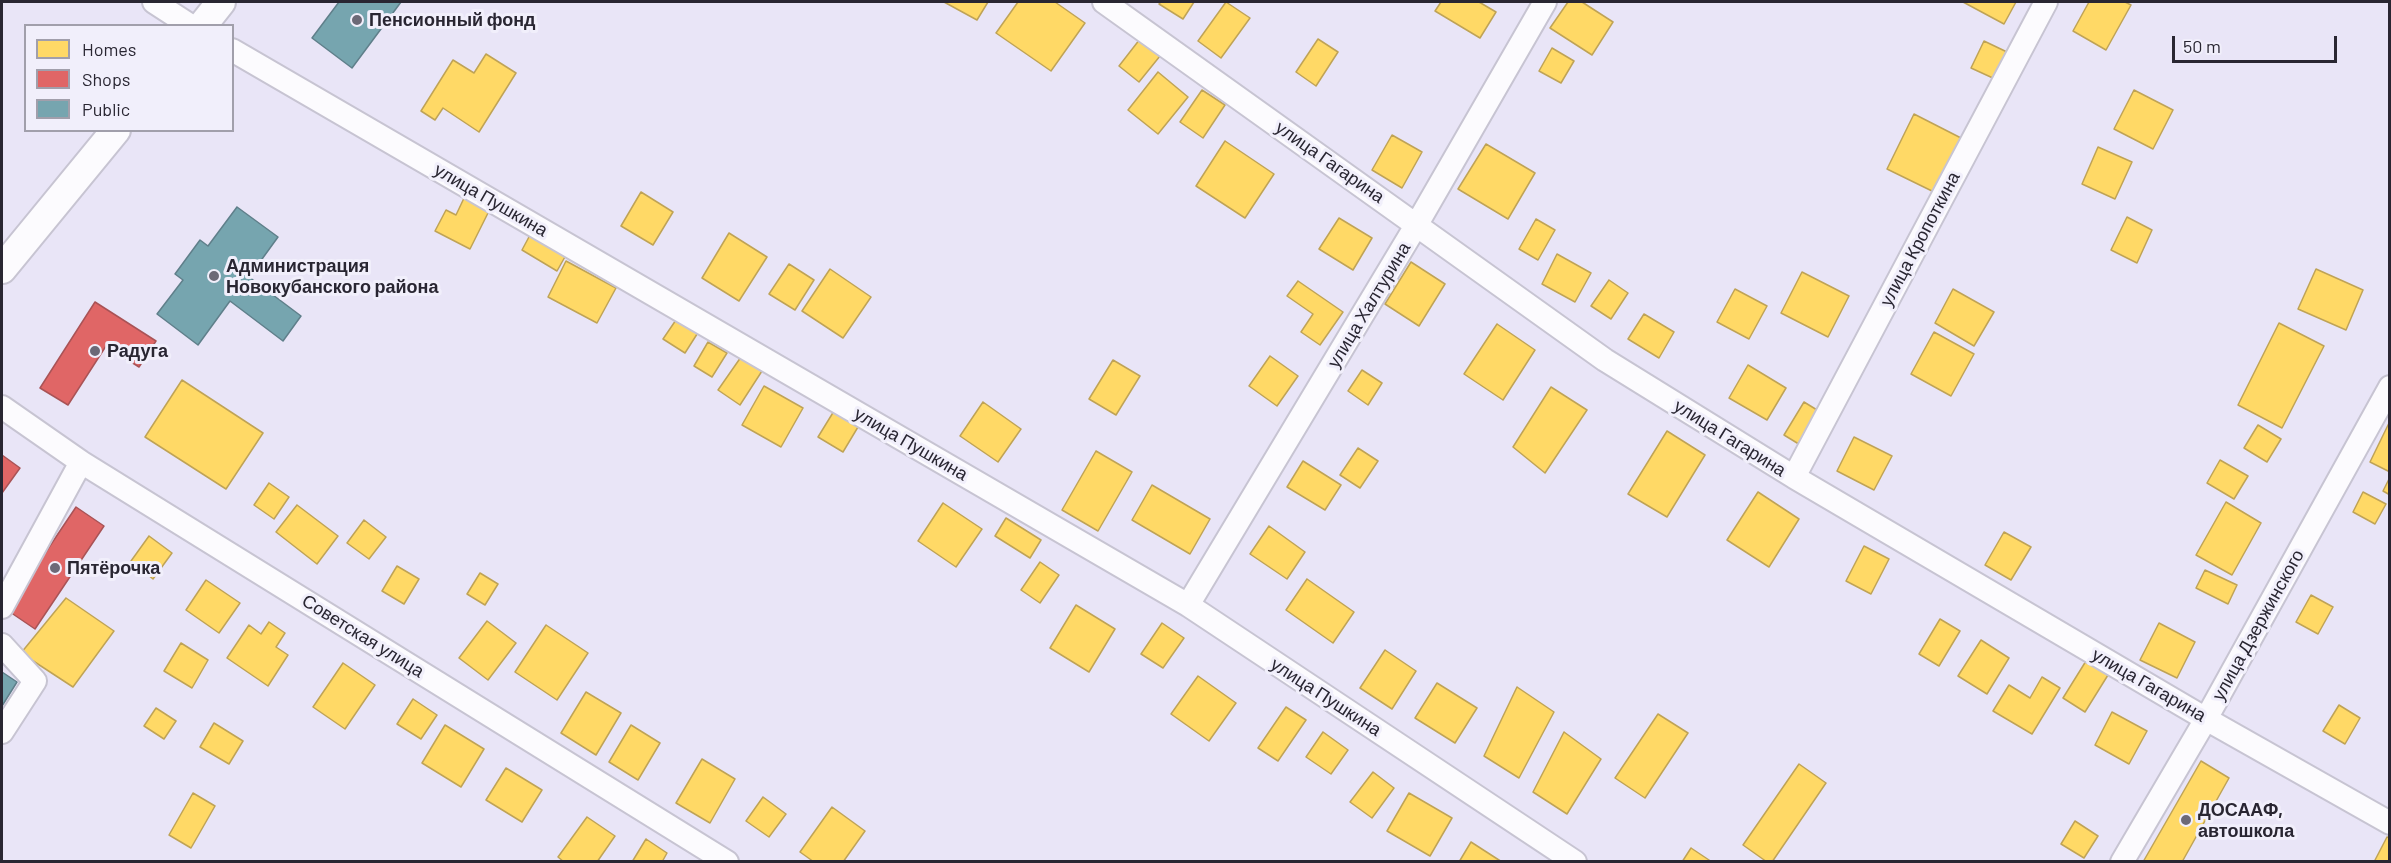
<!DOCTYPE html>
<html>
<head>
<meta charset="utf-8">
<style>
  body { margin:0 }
  #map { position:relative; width:2391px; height:863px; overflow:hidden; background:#e9e5f7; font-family:Barlow,sans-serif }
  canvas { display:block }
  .frame { position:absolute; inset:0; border:3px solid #292632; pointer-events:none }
  .legend { position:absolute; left:24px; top:24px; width:210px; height:108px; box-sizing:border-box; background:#f1effb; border:2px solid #a19fab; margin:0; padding:8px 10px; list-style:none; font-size:18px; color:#292632 }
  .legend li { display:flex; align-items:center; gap:12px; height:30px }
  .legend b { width:30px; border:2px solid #a19fab }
  .scale { position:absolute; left:2172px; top:36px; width:165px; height:27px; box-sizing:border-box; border:3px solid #292632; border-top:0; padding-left:8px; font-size:18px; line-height:21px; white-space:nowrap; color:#292632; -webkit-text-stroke:4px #f1effb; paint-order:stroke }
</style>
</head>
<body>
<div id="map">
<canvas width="2391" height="863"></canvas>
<div class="frame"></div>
<ul class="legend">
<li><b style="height:16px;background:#ffd966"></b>Homes</li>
<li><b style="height:16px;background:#e06666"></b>Shops</li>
<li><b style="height:16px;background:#76a5af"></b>Public</li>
</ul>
<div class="scale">50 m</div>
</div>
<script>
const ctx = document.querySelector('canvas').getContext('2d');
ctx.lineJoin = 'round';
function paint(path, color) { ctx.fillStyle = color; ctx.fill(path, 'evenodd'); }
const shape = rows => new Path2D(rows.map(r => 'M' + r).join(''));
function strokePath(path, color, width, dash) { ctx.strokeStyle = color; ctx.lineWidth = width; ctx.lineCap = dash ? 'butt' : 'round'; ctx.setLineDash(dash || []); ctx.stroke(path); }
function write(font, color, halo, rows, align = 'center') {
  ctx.font = font + ' Barlow,sans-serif'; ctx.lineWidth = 6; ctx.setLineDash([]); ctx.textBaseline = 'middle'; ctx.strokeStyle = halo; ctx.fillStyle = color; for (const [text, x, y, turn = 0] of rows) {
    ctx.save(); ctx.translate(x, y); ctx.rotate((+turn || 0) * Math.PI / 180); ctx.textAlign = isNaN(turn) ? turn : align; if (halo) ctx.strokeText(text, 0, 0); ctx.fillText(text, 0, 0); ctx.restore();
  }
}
const homes = shape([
  [944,2,988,2,977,20,944,2],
  [1018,2,1055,2,1085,23,1051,71,996,33,1018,2],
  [1161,2,1194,2,1183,19,1159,4,1161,2],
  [1226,2,1250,18,1221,58,1198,41,1226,2],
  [1441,2,1479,2,1496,12,1480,38,1435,11,1441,2],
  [1568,2,1582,2,1613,22,1592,55,1550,28,1568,2],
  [1963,2,2016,2,2004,24,1963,2],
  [2089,2,2125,2,2131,5,2106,50,2073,31,2089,2],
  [1140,39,1160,56,1139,82,1119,66,1140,39],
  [1318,39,1338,52,1316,86,1296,72,1318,39],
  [1984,41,2007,52,1995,79,1971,68,1984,41],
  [1552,48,1574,61,1561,83,1539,71,1552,48],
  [486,54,516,73,479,132,443,108,435,120,421,111,453,60,474,73,486,54],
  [1158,72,1188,97,1158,134,1128,110,1158,72],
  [1202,90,1225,105,1203,138,1180,122,1202,90],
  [2134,90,2173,110,2153,149,2114,129,2134,90],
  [1914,114,1961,138,1934,192,1887,169,1914,114],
  [1392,135,1422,152,1402,188,1372,170,1392,135],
  [1225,141,1274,174,1245,218,1196,186,1225,141],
  [1486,144,1535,173,1508,219,1458,189,1486,144],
  [2098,147,2132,162,2115,199,2082,184,2098,147],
  [641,192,673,212,653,245,621,226,641,192],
  [465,196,490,209,470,249,435,231,446,210,456,215,465,196],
  [2127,217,2152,230,2137,263,2111,250,2127,217],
  [1339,218,1372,238,1353,270,1319,249,1339,218],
  [1536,219,1555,230,1538,260,1519,249,1536,219],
  [729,233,767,257,739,301,702,278,729,233],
  [530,235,566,255,557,271,522,250,530,235],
  [1557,254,1591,273,1575,302,1542,284,1557,254],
  [566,261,616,288,597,323,548,297,566,261],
  [1411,262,1445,284,1419,326,1385,304,1411,262],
  [789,264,814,280,795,310,769,294,789,264],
  [830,269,871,297,843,338,802,311,830,269],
  [2316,269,2363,290,2346,330,2298,309,2316,269],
  [1802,272,1849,296,1828,337,1781,313,1802,272],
  [1609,280,1628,293,1611,319,1591,306,1609,280],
  [1298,281,1343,312,1320,345,1301,332,1313,314,1287,296,1298,281],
  [1735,289,1767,306,1749,339,1717,322,1735,289],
  [1953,289,1994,312,1974,346,1935,323,1953,289],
  [1644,314,1674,332,1659,358,1628,339,1644,314],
  [678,317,699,331,685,353,663,339,678,317],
  [2279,323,2324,346,2282,428,2238,405,2279,323],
  [1497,324,1535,350,1503,400,1464,374,1497,324],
  [1934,332,1974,354,1951,396,1911,374,1934,332],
  [708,342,727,353,712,377,694,366,708,342],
  [1270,356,1298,376,1277,406,1249,386,1270,356],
  [741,357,762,371,740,405,718,390,741,357],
  [1113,360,1140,376,1116,415,1089,399,1113,360],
  [1748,365,1786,388,1767,420,1729,398,1748,365],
  [1362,370,1382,383,1368,405,1348,391,1362,370],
  [182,380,263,433,226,489,145,437,182,380],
  [764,386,803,408,781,447,742,425,764,386],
  [1551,387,1587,410,1545,473,1513,447,1551,387],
  [983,402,1021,429,998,462,960,436,983,402],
  [1804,402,1822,413,1802,446,1784,435,1804,402],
  [834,411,858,427,843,452,818,437,834,411],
  [2390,421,2390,472,2370,462,2390,421],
  [2258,425,2281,439,2267,462,2244,448,2258,425],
  [1667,431,1705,455,1667,517,1628,494,1667,431],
  [1854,437,1892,456,1874,490,1837,471,1854,437],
  [1358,448,1378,461,1360,488,1340,475,1358,448],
  [1096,451,1132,472,1098,531,1062,510,1096,451],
  [2220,460,2248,476,2234,499,2207,483,2220,460],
  [1303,461,1341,485,1325,510,1287,487,1303,461],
  [2390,477,2390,495,2383,491,2390,477],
  [269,483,289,497,274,519,254,505,269,483],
  [1152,485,1210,519,1190,554,1132,520,1152,485],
  [1758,492,1799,519,1769,567,1727,540,1758,492],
  [2363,492,2386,504,2375,524,2353,512,2363,492],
  [2226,502,2261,523,2232,575,2196,555,2226,502],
  [943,503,982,529,956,567,918,541,943,503],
  [297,505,338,536,317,564,276,532,297,505],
  [1006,518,1041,540,1030,558,995,536,1006,518],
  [364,520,386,537,369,559,347,543,364,520],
  [1269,526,1305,552,1287,579,1250,554,1269,526],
  [2004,532,2031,547,2011,580,1985,565,2004,532],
  [149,536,172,553,153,579,131,561,149,536],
  [1864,546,1889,559,1871,594,1846,581,1864,546],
  [1040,562,1059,575,1040,603,1021,590,1040,562],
  [397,566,419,579,404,604,382,591,397,566],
  [2205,570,2237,585,2228,604,2196,588,2205,570],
  [480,573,498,584,485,605,467,594,480,573],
  [1307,579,1354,612,1333,643,1286,610,1307,579],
  [206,580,240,603,219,633,186,610,206,580],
  [2311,595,2333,607,2318,634,2296,622,2311,595],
  [66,598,114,631,73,687,21,653,66,598],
  [1076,605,1115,629,1089,672,1050,648,1076,605],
  [1940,619,1960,631,1939,666,1919,654,1940,619],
  [487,621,516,643,488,680,459,658,487,621],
  [269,622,285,633,276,647,288,655,268,686,227,658,249,625,261,634,269,622],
  [1162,623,1184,638,1163,668,1141,654,1162,623],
  [2159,623,2195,642,2177,678,2140,660,2159,623],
  [546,625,588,653,557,700,515,672,546,625],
  [1981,640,2009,658,1987,694,1958,676,1981,640],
  [181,643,208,660,192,688,164,671,181,643],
  [1385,650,1416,671,1392,709,1360,688,1385,650],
  [2086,661,2108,675,2085,712,2063,698,2086,661],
  [343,663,375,685,345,729,313,707,343,663],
  [1198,676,1236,703,1209,741,1171,714,1198,676],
  [2042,677,2060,688,2032,734,1993,711,2009,685,2030,698,2042,677],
  [1437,683,1477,708,1455,743,1415,718,1437,683],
  [1517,687,1554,712,1519,778,1484,756,1517,687],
  [586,692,621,713,596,755,561,733,586,692],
  [413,699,437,715,421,739,397,724,413,699],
  [2339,705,2360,718,2345,744,2323,731,2339,705],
  [1286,707,1306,720,1278,761,1258,748,1286,707],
  [156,708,176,721,164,739,144,726,156,708],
  [2112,712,2147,731,2129,764,2095,745,2112,712],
  [1658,714,1688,733,1645,798,1615,778,1658,714],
  [214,723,243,741,229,764,200,747,214,723],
  [445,725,484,749,461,787,422,763,445,725],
  [631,725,660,743,638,780,609,762,631,725],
  [1323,732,1348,750,1331,774,1306,757,1323,732],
  [1564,732,1601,759,1567,814,1533,792,1564,732],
  [702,759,735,779,710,823,676,803,702,759],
  [2201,761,2229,778,2182,862,2143,862,2201,761],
  [1799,764,1826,783,1772,862,1767,862,1743,845,1799,764],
  [506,768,542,790,522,822,486,800,506,768],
  [1373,772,1394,788,1372,818,1350,802,1373,772],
  [193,793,215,806,191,848,169,835,193,793],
  [1409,793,1452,818,1430,856,1387,831,1409,793],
  [763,797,786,814,769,837,746,821,763,797],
  [832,807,865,831,843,862,814,862,800,852,832,807],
  [587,817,615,836,597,862,564,862,558,857,587,817],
  [2075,821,2098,836,2084,858,2061,844,2075,821],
  [2387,837,2390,838,2390,862,2374,862,2387,837],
  [646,839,667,853,662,862,632,862,646,839],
  [1471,842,1502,862,1459,862,1471,842],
  [1691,848,1712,862,1682,862,1691,848]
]);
paint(homes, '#ffd966');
strokePath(homes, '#bfa356', 1.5);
const shops = shape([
  [95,302,156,341,139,367,106,346,68,405,40,388,95,302],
  [2,455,20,468,2,493,2,455],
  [76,507,104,526,35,629,7,610,76,507]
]);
paint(shops, '#e06666');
strokePath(shops, '#a95356', 1.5);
const public = shape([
  [339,2,401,2,352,68,312,38,339,2],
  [237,207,278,237,249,277,301,316,283,341,230,301,198,345,157,314,183,280,175,274,200,240,208,246,237,207],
  [2,672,17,682,2,706,2,672]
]);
paint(public, '#76a5af');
strokePath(public, '#5f7f8a', 1.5);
const minor = shape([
  [154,2,191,26],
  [1104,2,1605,360,1794,477,2206,719,2390,823],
  [232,50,1188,605,1575,862],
  [2,407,81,462,727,862],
  [1794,477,2046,2],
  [1188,605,1417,224,1545,2],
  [2,607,81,462],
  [2,645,35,681,2,732],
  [2122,862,2206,719,2390,387]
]);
const major = shape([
  [202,26,221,2],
  [2,269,116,130]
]);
strokePath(minor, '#c7c4d2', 26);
strokePath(major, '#c7c4d2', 32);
strokePath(minor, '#fcfbfe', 22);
strokePath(major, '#fcfbfe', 28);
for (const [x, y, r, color] of [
  [357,20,6,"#6c6977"],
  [214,276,6,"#6c6977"],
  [95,351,6,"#6c6977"],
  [55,568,6,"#6c6977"],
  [2186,820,6,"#6c6977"]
]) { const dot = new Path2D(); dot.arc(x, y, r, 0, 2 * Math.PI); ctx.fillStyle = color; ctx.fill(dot); strokePath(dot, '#f1effb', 2); }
write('bold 18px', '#292632', '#f1effb', [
  ["Пенсионный фонд",369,20],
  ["Администрация",226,266],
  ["Новокубанского района",226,287],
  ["Радуга",107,351],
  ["Пятёрочка",67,568],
  ["ДОСААФ,",2198,810],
  ["автошкола",2198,831]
], 'left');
write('18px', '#292632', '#f1effb', [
  ["улица Гагарина",1330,162,35],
  ["улица Пушкина",491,200,30],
  ["улица Кропоткина",1920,239,-62],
  ["улица Халтурина",1369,305,-59],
  ["улица Гагарина",1730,438,32],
  ["улица Пушкина",911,444,30],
  ["улица Дзержинского",2258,625,-61],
  ["Советская улица",363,636,32],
  ["улица Гагарина",2149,685,30],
  ["улица Пушкина",1326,697,33]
]);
</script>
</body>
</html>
